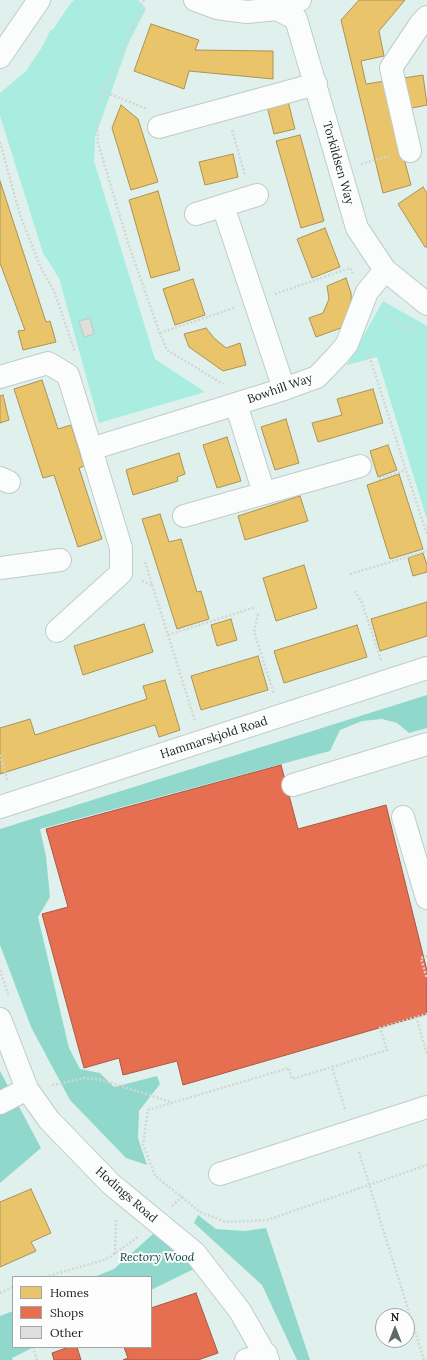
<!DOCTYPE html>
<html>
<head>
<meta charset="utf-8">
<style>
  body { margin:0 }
  #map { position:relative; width:427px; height:1360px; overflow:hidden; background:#e0f1ed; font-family:Lora,serif }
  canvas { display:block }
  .legend { position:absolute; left:12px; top:1276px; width:140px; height:72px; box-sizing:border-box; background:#fdfdfd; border:1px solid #a1a5a5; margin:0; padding:5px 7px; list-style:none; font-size:12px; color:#172220 }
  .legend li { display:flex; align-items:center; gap:8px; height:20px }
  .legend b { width:20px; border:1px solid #a1a5a5 }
  .north { position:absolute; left:375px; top:1308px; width:40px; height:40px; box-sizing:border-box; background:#fdfdfd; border:1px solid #a1a5a5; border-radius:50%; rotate:0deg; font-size:11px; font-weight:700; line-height:16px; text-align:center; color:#172220 }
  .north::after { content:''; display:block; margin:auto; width:14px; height:18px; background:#5d6a68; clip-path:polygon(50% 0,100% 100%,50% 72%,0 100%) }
</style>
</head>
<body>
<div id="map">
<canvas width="427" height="1360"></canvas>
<ul class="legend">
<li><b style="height:11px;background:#e9c46a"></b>Homes</li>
<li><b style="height:11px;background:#e76f51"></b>Shops</li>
<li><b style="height:11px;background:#dededd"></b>Other</li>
</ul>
<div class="north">N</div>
</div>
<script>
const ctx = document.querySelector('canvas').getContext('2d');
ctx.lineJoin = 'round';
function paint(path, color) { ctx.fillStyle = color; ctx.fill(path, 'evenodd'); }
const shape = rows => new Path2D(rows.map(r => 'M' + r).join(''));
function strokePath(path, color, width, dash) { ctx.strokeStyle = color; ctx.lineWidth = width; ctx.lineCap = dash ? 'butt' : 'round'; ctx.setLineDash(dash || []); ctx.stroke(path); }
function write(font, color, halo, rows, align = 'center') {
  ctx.font = font + ' Lora,serif'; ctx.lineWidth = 4; ctx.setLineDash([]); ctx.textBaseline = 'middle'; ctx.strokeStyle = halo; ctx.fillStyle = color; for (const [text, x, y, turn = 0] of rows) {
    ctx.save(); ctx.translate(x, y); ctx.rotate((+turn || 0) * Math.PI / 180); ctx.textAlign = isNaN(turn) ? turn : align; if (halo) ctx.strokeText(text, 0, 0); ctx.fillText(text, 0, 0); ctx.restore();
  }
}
paint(shape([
  [74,0,138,0,146,9,129,42,95,137,94,161,155,359,205,392,99,423,59,278,43,253,0,116,0,93,26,71,42,47,50,31,54,28,70,4],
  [383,301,427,326,427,520,377,357,347,365]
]), '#a8ede0');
paint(shape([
  [427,695,427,728,409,733,397,723,382,719,362,721,340,730,330,751,40,829,46,856,50,897,38,917,69,1048,80,1069,100,1073,114,1087,157,1076,160,1084,139,1111,138,1138,147,1165,126,1158,70,1100,31,1027,0,945,0,829],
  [0,1071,41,1148,0,1183],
  [198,1215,216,1229,245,1231,266,1228,310,1360,297,1360,262,1285,194,1223],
  [154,1233,200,1266,151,1290,151,1277,94,1277,114,1269],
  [13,1311,13,1347,34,1347,12,1358,13,1360,0,1360,0,1316]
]), '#90d8cb');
const homes = shape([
  [359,0,405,0,379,31,384,56,361,61,366,84,423,75,427,105,392,112,411,185,383,193,341,20,359,0],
  [151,24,199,40,195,50,273,51,273,79,189,71,184,89,134,71,151,24],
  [288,101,295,129,274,134,267,106,288,101],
  [121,105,138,119,158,182,131,190,112,128,121,105],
  [300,135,324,221,301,228,276,141,300,135],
  [233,154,238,177,205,185,199,162,233,154],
  [0,181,46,322,50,321,56,342,23,350,18,331,25,330,0,263,0,181],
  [423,187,427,193,427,247,425,247,398,204,423,187],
  [158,191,180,270,151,278,129,200,158,191],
  [325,228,340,267,312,278,297,239,325,228],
  [346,278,351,293,352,324,316,337,309,318,323,313,329,299,327,286,346,278],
  [193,279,205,315,175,325,163,289,193,279],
  [206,328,214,338,226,348,240,343,246,365,223,371,189,347,184,334,206,328],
  [42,380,58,429,71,425,84,466,79,468,102,539,78,547,54,475,43,478,14,389,42,380],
  [373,389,383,423,318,442,312,423,342,415,337,399,373,389],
  [3,395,9,420,0,423,0,396,3,395],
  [286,419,299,463,275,470,261,427,286,419],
  [227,437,241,481,217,488,203,445,227,437],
  [388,445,397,470,378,477,370,451,388,445],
  [179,453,185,474,177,477,178,481,133,495,126,470,179,453],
  [399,474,423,549,390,559,367,485,399,474],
  [300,496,308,521,245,540,238,516,300,496],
  [160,514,169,542,181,539,197,592,201,591,209,619,177,629,142,519,160,514],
  [423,553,427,565,427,572,413,576,408,558,423,553],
  [304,565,317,608,276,621,263,578,304,565],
  [427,602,427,636,380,651,371,619,427,602],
  [231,619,237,640,217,646,211,625,231,619],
  [144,624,153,652,83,675,74,646,144,624],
  [357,625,367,657,284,683,274,651,357,625],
  [258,656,268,690,201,710,191,676,258,656],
  [165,680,180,730,159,737,155,725,0,774,0,728,30,719,35,735,147,699,143,686,165,680],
  [31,1189,51,1233,31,1242,36,1251,0,1267,0,1202,31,1189]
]);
paint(homes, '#e9c46a');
strokePath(homes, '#aa9354', 1);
const shops = shape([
  [281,765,298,829,386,805,427,971,427,1014,183,1085,177,1061,123,1075,119,1058,84,1068,42,914,68,907,46,829,281,765],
  [196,1293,218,1353,198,1360,123,1360,128,1358,124,1347,151,1347,151,1308,196,1293],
  [69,1347,77,1347,81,1360,54,1360,52,1353,69,1347]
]);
paint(shops, '#e76f51');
strokePath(shops, '#a95842', 1);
const building = shape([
  [90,318,94,334,84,337,79,321,90,318]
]);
paint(building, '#dededd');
strokePath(building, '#c4c7c5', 1);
const minor = shape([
  [195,0,217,8,247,12,277,9,300,0],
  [277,9,296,19,357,228,385,270,427,304],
  [0,57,39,0],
  [159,127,316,84],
  [410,151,391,68,421,23,427,17],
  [223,206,284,389],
  [196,214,257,195],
  [0,377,48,363,68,375,91,449,284,389,317,377,338,355,347,344,367,292,385,270],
  [236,404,264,493],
  [0,478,9,482],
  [184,516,360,466],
  [0,568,60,560],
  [57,631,121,573,121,548,91,449],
  [293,785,427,744],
  [0,807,427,668],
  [403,817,427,898],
  [0,1019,27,1089,49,1120,111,1184,195,1253,240,1311,268,1360],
  [0,1103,27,1089],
  [220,1174,427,1107],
  [246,1360,266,1354]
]);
strokePath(minor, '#bfccc9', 24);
strokePath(shape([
  [144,0,96,108,98,143,128,243,159,331,167,350,223,384],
  [103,91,147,109],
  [232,130,245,175],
  [0,142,20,215,40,266,54,291,75,352],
  [361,164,389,156],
  [275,294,350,268,353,273],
  [383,314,412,331,417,323],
  [160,333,234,308],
  [367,354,369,355,427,535],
  [379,479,406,470],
  [145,562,195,721],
  [350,574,427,551],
  [142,581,152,585],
  [355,591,362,603,381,660],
  [258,614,254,632,274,694],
  [168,635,256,607],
  [0,755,8,782],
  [427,956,421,958,427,979],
  [0,970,9,997],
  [416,1017,427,1054],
  [52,1085,85,1078,102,1080,171,1102],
  [345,1109,332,1067,387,1050,380,1028,427,1014],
  [359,1152,424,1360],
  [172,1206,182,1197,155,1176,143,1144,148,1110,289,1068,292,1079,332,1067],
  [115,1254,116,1219],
  [45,1277,104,1260,110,1257,139,1236],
  [0,1293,13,1287],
  [33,1347,37,1360]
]), '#d2d6d5', 2.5, [2, 2]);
strokePath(minor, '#fafdfc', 22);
strokePath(shape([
  [182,1197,200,1212,226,1222,267,1220,427,1165]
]), '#d2d6d5', 2.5, [2, 2]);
write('12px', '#172220', '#fdfdfd', [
  ["Torkildsen Way",338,163,74],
  ["Bowhill Way",280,389,-19],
  ["Hammarskjold Road",214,738,-18],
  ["Hodings Road",126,1195,41]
]);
write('italic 12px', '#0e423b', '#fdfdfd', [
  ["Rectory Wood",157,1258]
]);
</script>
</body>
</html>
